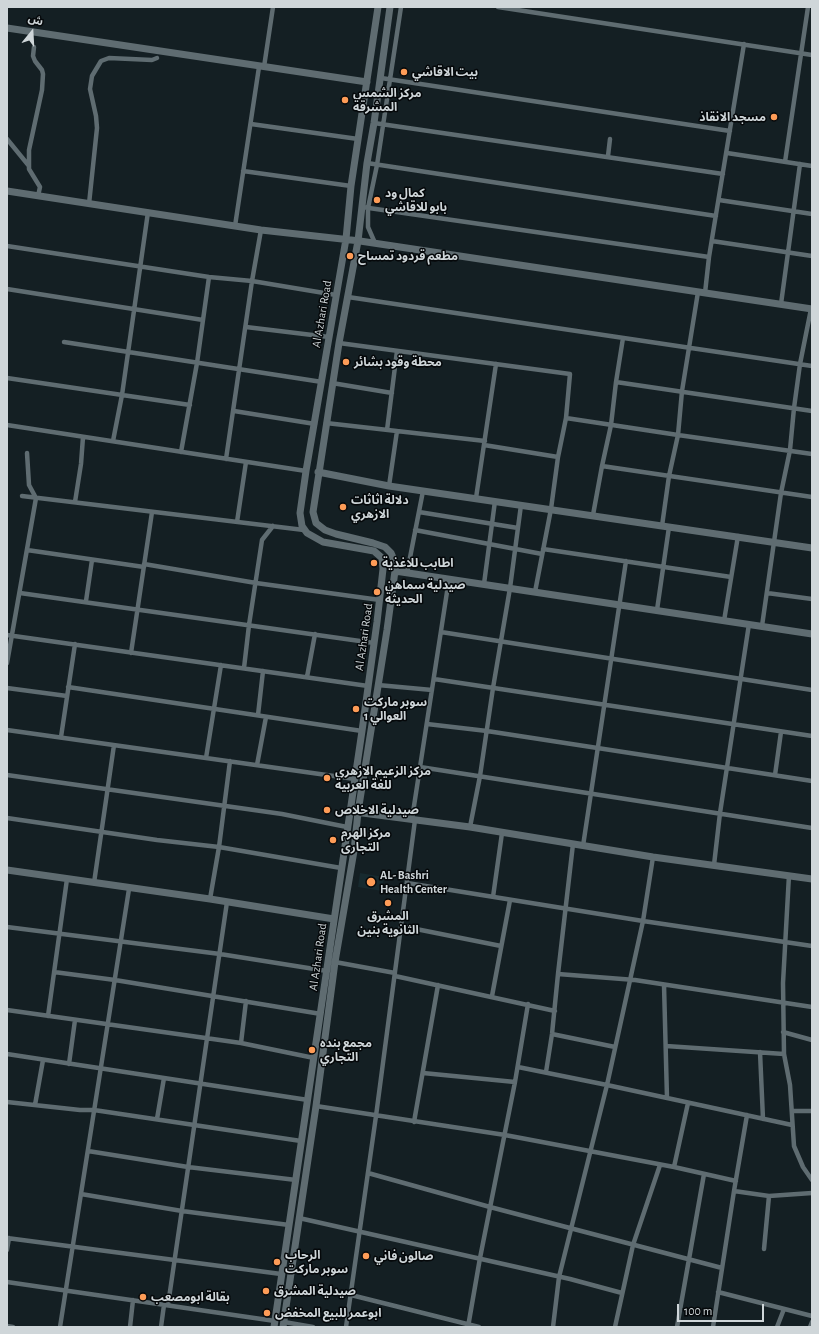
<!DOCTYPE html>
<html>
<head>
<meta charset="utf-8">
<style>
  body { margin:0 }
  #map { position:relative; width:819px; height:1334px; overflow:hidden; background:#141f23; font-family:"Alegreya Sans","Noto Sans Arabic",sans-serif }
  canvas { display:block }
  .frame { position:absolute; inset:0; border:8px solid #cfd6d9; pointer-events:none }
  .north { position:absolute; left:12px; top:12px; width:40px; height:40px; -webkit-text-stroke:3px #05080a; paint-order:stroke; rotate:18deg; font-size:11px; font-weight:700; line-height:16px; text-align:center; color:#cfd6d9 }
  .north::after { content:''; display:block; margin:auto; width:14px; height:18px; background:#cfd6d9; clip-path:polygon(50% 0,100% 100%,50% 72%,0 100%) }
  .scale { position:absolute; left:677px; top:1304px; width:87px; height:18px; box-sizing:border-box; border:2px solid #cfd6d9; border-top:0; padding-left:5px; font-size:12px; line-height:14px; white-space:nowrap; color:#cfd6d9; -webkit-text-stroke:3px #05080a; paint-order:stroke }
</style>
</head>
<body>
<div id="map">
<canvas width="819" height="1334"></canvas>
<div class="frame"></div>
<div class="north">ش</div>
<div class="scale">100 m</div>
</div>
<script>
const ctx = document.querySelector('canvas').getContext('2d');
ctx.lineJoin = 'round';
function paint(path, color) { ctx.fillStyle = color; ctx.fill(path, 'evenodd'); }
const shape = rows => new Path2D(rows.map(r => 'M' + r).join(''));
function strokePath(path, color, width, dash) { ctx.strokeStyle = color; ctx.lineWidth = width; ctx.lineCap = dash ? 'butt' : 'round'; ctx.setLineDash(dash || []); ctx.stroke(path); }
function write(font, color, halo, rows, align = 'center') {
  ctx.font = font + ' "Alegreya Sans","Noto Sans Arabic",sans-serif'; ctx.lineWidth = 3; ctx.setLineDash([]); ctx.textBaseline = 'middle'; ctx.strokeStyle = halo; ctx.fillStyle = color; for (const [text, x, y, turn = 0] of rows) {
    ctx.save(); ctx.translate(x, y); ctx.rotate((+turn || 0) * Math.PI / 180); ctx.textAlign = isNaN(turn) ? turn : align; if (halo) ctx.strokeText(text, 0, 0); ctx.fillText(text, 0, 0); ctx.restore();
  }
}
paint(shape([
  [360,873,384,877,382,891,358,887]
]), '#172a2f');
strokePath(shape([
  [498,7,812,55],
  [34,47,33,56,35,61,42,70,43,74,42,90,29,150,29,169,40,187,38,196],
  [264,67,273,7],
  [381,78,730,131],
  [374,123,723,174],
  [251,124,358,139],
  [7,139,29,166],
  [727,153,812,166],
  [608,156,610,139],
  [785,162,808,7],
  [367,163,716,216],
  [243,171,351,186],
  [719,200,812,214],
  [89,204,97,128,96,116,90,89,92,76,101,61,109,58,152,60,157,58],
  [362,207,709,257],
  [235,226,259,67],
  [712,241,812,256],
  [375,243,368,227,368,208,377,165,401,7],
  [7,246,209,277,252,281,336,295],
  [7,289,203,320],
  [705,293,709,257,744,44],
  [348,297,812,366],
  [781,304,800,164],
  [246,327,329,337],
  [64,342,322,382],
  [339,343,570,374,566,418,558,457,551,509,535,592],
  [7,378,190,405],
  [616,382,812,411],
  [332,383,392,393],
  [234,411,315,424],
  [566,418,678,435,812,454],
  [326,423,485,441],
  [7,425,306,471],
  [387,430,397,351],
  [113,441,122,395,148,212],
  [484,445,558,457],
  [181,452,197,363,209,277],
  [226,459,252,281,261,230],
  [602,466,812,497],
  [389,486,397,431],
  [22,496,304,530],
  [476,498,496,364],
  [75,502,81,464,83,437],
  [419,512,518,528],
  [593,515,602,466,611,425,616,382,623,338],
  [237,522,246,462],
  [662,526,669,476,678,435,682,391,698,292],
  [415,530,542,554],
  [543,549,731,577],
  [27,550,144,567],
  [144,564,256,583,380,600],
  [407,573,423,491],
  [484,584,495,501],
  [20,593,374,643],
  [767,593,812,599],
  [86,601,92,560],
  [657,610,669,527],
  [724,621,738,536],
  [762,626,781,493,790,450,794,408,800,364,811,309],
  [441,632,812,690],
  [7,635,368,686],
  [131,653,152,512],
  [7,663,36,498,29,485,27,453],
  [244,668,249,625,262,540,273,526],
  [307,677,315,634],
  [434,679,812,736],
  [378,685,432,690],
  [68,687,362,731],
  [7,688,67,696],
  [258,715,263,671],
  [427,724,487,731,812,781],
  [7,730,355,779],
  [61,737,75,644],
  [206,758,221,665],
  [257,765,266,717],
  [420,767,812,828],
  [7,775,282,814,347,827],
  [775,775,781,732],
  [7,818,157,840,219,847,341,868],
  [412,819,449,579],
  [470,827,480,776,493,688,510,588,521,505],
  [583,846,626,561],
  [714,865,720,813,749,624],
  [789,875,783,983,784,1054,790,1085,794,1146,803,1167,812,1180],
  [94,883,114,745],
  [407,883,643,921,812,946],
  [493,897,502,833],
  [210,899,219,847,230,761],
  [401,926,501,946],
  [7,927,220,954,327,971],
  [335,962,395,973],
  [54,972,115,980,321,1014],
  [558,974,635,980,812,1007],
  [395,976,555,1011],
  [664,985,667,1098],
  [492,996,510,900],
  [7,1010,241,1043,314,1058],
  [48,1016,67,879],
  [783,1032,812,1040],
  [552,1034,615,1047],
  [241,1043,246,1001],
  [666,1046,784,1054],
  [760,1052,763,1119],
  [7,1054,308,1100],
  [69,1064,75,1020],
  [518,1067,607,1085,792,1125],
  [546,1072,552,1034,558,974,573,844],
  [423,1073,515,1082],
  [7,1102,80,1110,94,1110,301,1141],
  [35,1105,43,1060],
  [316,1106,505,1135,674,1167,736,1181],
  [792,1111,812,1111],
  [157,1119,164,1078],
  [414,1122,438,985],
  [88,1151,188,1167,296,1180],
  [674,1167,688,1103],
  [368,1173,490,1207,722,1268],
  [734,1191,769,1196,812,1193],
  [81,1194,182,1211,289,1225],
  [299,1218,570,1279,622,1293],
  [7,1238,281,1274],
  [764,1249,769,1196],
  [7,1250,9,1238],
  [7,1282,275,1321],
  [718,1292,812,1316],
  [351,1295,479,1327],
  [168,1305,227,902],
  [284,1322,313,1327],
  [7,1326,13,1327],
  [60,1327,129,889],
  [130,1327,133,1300],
  [161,1327,164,1305],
  [346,1327,376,1116,415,820],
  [468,1327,480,1258,515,1082,528,1004],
  [553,1327,559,1277,607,1085,643,921,653,857],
  [615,1327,633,1245,660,1165],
  [677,1327,704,1174],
  [713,1327,734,1191,747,1115],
  [777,1327,784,1309],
  [810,1327,812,1322]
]), '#5f6c71', 4.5);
strokePath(shape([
  [7,28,367,82],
  [7,191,261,230,360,241,812,309],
  [318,472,389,486,812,548],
  [395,571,812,634],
  [355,812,470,827,653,857,812,879],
  [7,870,210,899,334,919],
  [274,1327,362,731,377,622,383,569,382,558,374,551,323,542,307,533,302,526,300,513,306,471,346,239,351,186,378,7],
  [283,1327,316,1106,335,962,354,851,358,812,387,630,395,571,394,560,391,553,385,547,373,543,336,534,325,530,316,523,313,512,339,343,358,241,367,163,374,123,390,7]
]), '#5f6c71', 7);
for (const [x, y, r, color] of [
  [404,72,4,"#fe9c57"],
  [345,100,4,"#fe9c57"],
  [774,117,4,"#fe9c57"],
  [377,200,4,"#fe9c57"],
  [350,256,4,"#fe9c57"],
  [346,362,4,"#fe9c57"],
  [343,507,4,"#fe9c57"],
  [374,563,4,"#fe9c57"],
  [377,592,4,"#fe9c57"],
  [356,709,4,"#fe9c57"],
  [327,778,4,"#fe9c57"],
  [327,810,4,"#fe9c57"],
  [333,840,4,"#fe9c57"],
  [371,882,5,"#fe9c57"],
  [388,903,4,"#fe9c57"],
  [312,1050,4,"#fe9c57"],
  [366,1256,4,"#fe9c57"],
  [277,1262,4,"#fe9c57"],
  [266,1291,4,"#fe9c57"],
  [143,1297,4,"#fe9c57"],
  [267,1313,4,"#fe9c57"]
]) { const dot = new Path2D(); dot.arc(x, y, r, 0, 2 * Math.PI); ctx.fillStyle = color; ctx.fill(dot); strokePath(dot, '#05080a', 1.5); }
write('bold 12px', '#cfd6d9', '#05080a', [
  ["بيت الاقاشي",412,72],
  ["مركز الشمس",353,93],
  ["المشرقة",353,107],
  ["مسجد الانقاذ",766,117,"right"],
  ["كمال ود",385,193],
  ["بابو للاقاشي",385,207],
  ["مطعم قردود تمساح",358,256],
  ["محطة وقود بشائر",354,362],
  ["دلالة اثاثات",351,500],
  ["الازهري",351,514],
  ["اطابب للاغذية",382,563],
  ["صيدلية سماهن",385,585],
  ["الحديثة",385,599],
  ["سوبر ماركت",364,702],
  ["العوالي 1",364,716],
  ["مركز الزعيم الازهري",335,771],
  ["للغة العربية",335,785],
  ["صيدلية الاخلاص",335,810],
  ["مركز الهرم",341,833],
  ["التجارى",341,847],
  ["AL- Bashri",380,875],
  ["Health Center",380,889],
  ["المشرق",388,916,"center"],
  ["الثانوية بنين",388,930,"center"],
  ["مجمع بنده",320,1043],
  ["التجاري",320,1057],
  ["الرحاب",285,1255],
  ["سوبر ماركت",285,1269],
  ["صالون فاني",374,1256],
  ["صيدلية المشرق",274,1291],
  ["بقالة ابومصعب",151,1297],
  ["ابوعمر للبيع المخفض",275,1313]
], 'left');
write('12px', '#cfd6d9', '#05080a', [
  ["Al Azhari Road",322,314,-80],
  ["Al Azhari Road",364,637,-82],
  ["Al Azhari Road",318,957,-82]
]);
</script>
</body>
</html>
